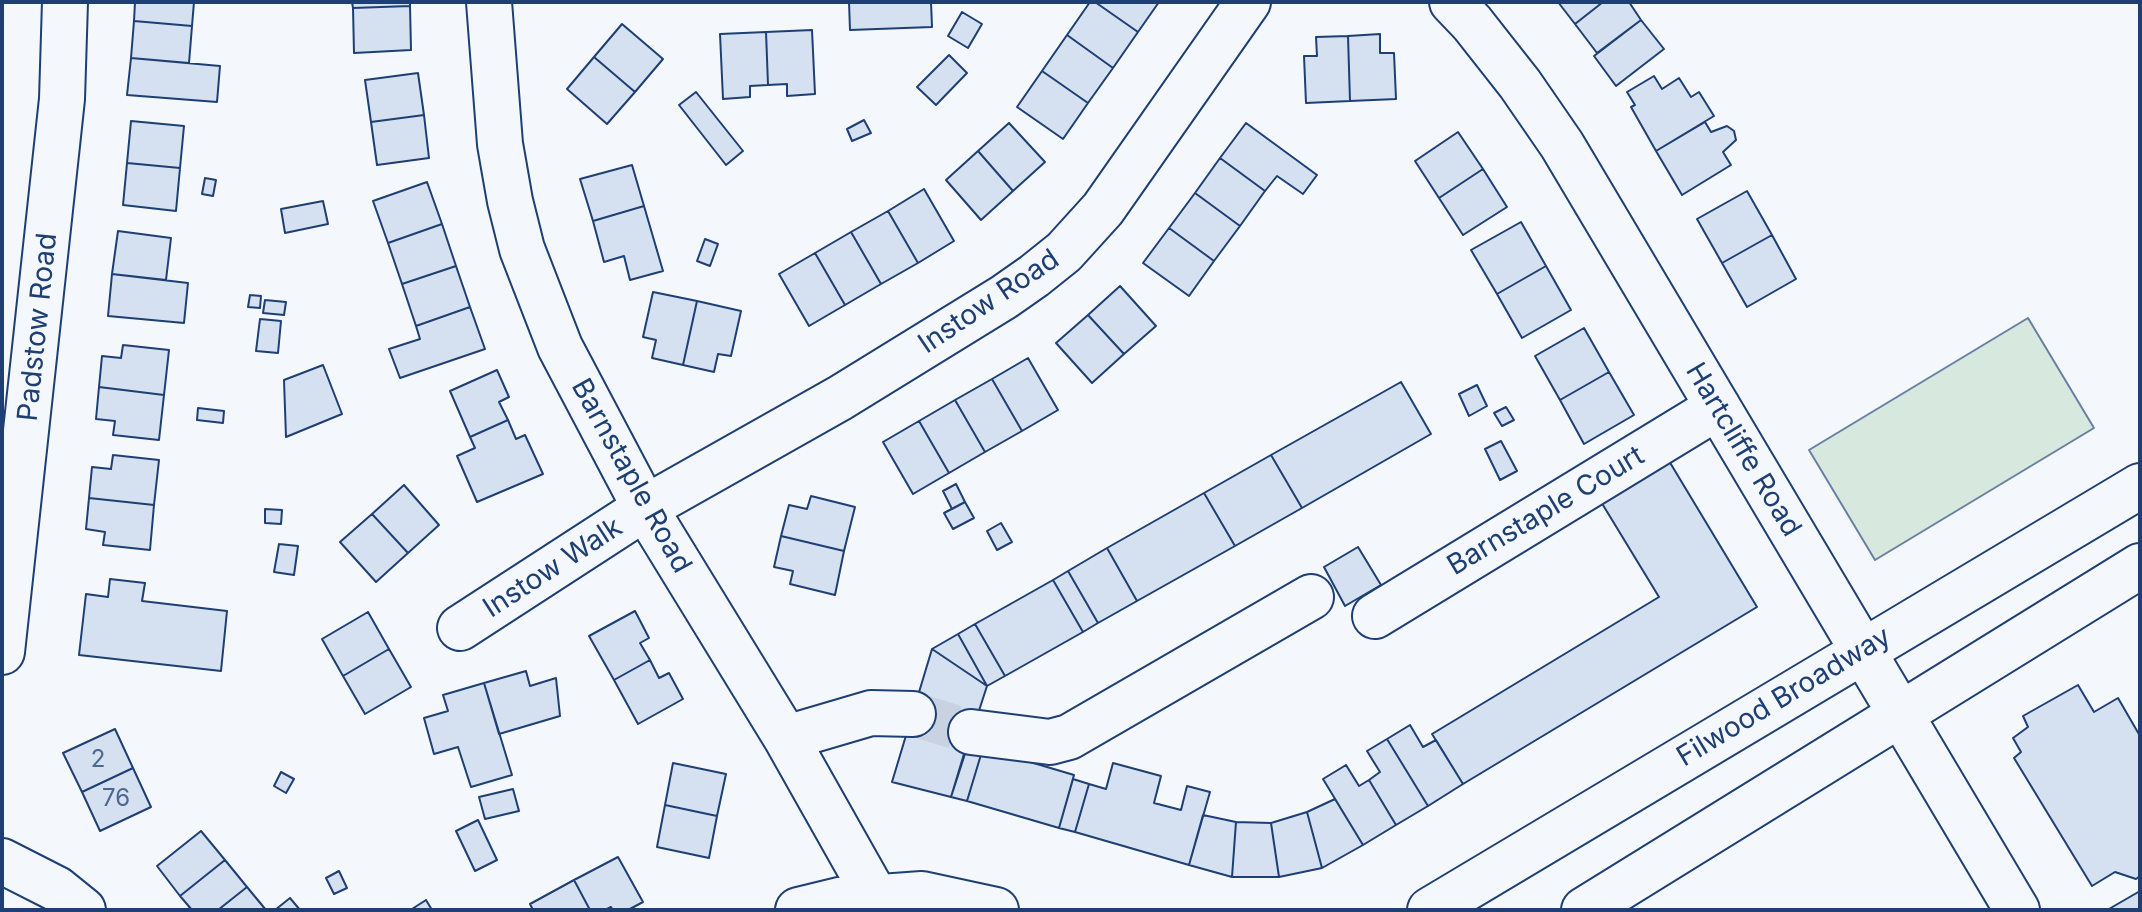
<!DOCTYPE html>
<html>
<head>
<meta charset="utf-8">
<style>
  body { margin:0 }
  #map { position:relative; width:2142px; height:912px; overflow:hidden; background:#f4f7fb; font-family:Inter,sans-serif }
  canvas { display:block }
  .frame { position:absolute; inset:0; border:4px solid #1d3f73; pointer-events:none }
</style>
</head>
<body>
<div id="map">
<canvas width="2142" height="912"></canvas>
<div class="frame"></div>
</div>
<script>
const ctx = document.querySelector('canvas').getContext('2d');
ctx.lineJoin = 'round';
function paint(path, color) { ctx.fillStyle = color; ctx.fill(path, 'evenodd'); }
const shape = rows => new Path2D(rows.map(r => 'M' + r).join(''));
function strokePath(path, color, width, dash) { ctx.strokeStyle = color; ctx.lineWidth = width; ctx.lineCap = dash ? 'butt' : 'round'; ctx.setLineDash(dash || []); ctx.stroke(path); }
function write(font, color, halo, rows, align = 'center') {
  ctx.font = font + ' Inter,sans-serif'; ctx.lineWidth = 6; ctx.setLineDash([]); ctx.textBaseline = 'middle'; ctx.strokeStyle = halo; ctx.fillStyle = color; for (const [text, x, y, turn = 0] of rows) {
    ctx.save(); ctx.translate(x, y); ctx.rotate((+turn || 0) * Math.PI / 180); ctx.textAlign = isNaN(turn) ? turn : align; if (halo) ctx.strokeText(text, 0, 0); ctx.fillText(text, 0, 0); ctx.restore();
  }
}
const green = shape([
  [2028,318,2094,428,1875,560,1809,450,2028,318]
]);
paint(green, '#d7e8df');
strokePath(green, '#687fa3', 2);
const building = shape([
  [135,2,194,2,192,26,134,21,135,2],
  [352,2,410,2,410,6,353,8,352,2],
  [849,2,931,2,932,27,850,30,849,2],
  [1090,2,1095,2,1138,32,1113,68,1067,35,1090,2],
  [1095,2,1159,2,1138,32,1095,2],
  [1558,2,1603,2,1575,24,1558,2],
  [1603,2,1629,2,1641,20,1597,53,1575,24,1603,2],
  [410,6,411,50,354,53,353,8,410,6],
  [962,12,982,24,968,48,948,36,962,12],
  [1641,20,1664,49,1616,86,1594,56,1641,20],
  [134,21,192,26,189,63,131,58,134,21],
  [622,24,663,59,635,92,594,57,622,24],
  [812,30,815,94,787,96,787,84,768,85,766,32,812,30],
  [766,32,768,85,750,86,750,97,723,99,720,34,766,32],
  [1380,34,1380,53,1394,53,1396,99,1350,101,1348,36,1380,34],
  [1067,35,1113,68,1088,103,1042,71,1067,35],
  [1348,36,1350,101,1306,103,1304,56,1317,56,1316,37,1348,36],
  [949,55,967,73,936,105,917,87,949,55],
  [594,57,635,92,607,124,567,89,594,57],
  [131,58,220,66,217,102,127,95,131,58],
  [1042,71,1088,103,1063,139,1017,107,1042,71],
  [418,73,424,115,371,122,365,80,418,73],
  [1654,76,1662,89,1679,78,1691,97,1699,92,1714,116,1656,151,1631,107,1635,105,1627,92,1654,76],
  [696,92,743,151,726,165,679,105,696,92],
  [424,115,429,158,377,165,371,122,424,115],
  [864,120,871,133,852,141,847,129,864,120],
  [131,121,184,126,180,168,127,163,131,121],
  [1705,122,1711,132,1727,126,1734,131,1736,140,1723,152,1731,165,1682,195,1656,151,1705,122],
  [1009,123,1045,162,1013,191,978,151,1009,123],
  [1246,123,1317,175,1303,194,1277,176,1265,191,1220,158,1246,123],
  [1458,132,1483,169,1439,198,1415,161,1458,132],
  [978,151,1013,191,981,220,946,180,978,151],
  [1220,158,1265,191,1240,226,1195,193,1220,158],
  [127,163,180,168,176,211,123,205,127,163],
  [632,165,644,206,593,221,580,179,632,165],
  [1483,169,1507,207,1463,235,1439,198,1483,169],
  [205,178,216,180,213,196,202,194,205,178],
  [427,182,442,224,388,243,373,201,427,182],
  [924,189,954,241,918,263,888,211,924,189],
  [1747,191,1772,235,1722,263,1697,219,1747,191],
  [1195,193,1240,226,1214,261,1169,228,1195,193],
  [323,201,328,224,285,233,281,209,323,201],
  [644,206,663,271,630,280,624,256,604,262,593,221,644,206],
  [888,211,918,263,881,284,851,232,888,211],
  [1521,222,1546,266,1497,294,1471,250,1521,222],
  [442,224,456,266,402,284,388,243,442,224],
  [1169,228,1214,261,1189,296,1143,263,1169,228],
  [118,231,171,238,166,280,112,274,118,231],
  [851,232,881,284,845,305,815,253,851,232],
  [1772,235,1796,279,1747,307,1722,263,1772,235],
  [705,239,718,244,710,266,697,261,705,239],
  [815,253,845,305,809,326,779,274,815,253],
  [456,266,470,307,416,326,402,284,456,266],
  [1546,266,1571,310,1522,338,1497,294,1546,266],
  [112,274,188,283,184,323,108,316,112,274],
  [1120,286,1156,326,1124,354,1088,315,1120,286],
  [653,292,697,301,683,365,652,358,656,340,643,337,653,292],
  [250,295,261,296,260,308,248,307,250,295],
  [265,300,286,302,284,315,263,313,265,300],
  [697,301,741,311,731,356,718,354,714,372,683,365,697,301],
  [470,307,485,349,400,378,389,349,420,339,416,326,470,307],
  [1088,315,1124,354,1092,383,1056,343,1088,315],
  [260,319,281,321,278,353,256,351,260,319],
  [1584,328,1609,372,1560,400,1535,356,1584,328],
  [123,345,169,350,164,395,99,387,102,356,121,358,123,345],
  [1028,358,1058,410,1022,431,992,379,1028,358],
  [323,365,342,414,286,437,284,380,323,365],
  [497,370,509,397,499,402,508,420,470,437,450,391,497,370],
  [1609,372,1634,415,1584,444,1560,400,1609,372],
  [992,379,1022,431,985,452,955,400,992,379],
  [1401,382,1431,434,1302,508,1271,455,1401,382],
  [1477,385,1487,406,1469,416,1459,394,1477,385],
  [99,387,164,395,159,440,113,435,115,421,96,419,99,387],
  [955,400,985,452,949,473,919,421,955,400],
  [1506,407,1514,420,1502,426,1494,413,1506,407],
  [198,408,224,411,223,423,197,420,198,408],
  [508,420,516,439,525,435,543,474,477,502,457,456,475,448,470,437,508,420],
  [919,421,949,473,913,494,883,442,919,421],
  [1501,441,1517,471,1500,480,1485,449,1501,441],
  [1660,446,1757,607,1463,784,1432,734,1659,597,1592,487,1660,446],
  [113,455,159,460,154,505,89,498,92,467,111,469,113,455],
  [1271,455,1302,508,1235,546,1204,493,1271,455],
  [956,484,965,502,952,509,943,491,956,484],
  [404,485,439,525,408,553,372,514,404,485],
  [1204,493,1235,546,1137,601,1107,548,1204,493],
  [811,496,855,507,844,551,781,536,789,505,807,509,811,496],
  [89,498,154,505,150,550,103,545,105,532,86,529,89,498],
  [965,502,974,518,953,529,944,513,965,502],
  [265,509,282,510,281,524,265,523,265,509],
  [372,514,408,553,376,582,340,542,372,514],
  [1001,523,1012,542,997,550,987,531,1001,523],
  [781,536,844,551,835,595,790,584,793,571,774,567,781,536],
  [279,544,298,546,294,575,274,572,279,544],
  [1358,547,1381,585,1345,606,1324,567,1358,547],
  [1107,548,1137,601,1098,623,1068,571,1107,548],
  [1068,571,1098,623,1083,632,1053,580,1068,571],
  [110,579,145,583,142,601,227,611,221,671,79,655,86,594,108,597,110,579],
  [1053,580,1083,632,1005,676,975,624,1053,580],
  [635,611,649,638,640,643,650,660,614,680,589,636,635,611],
  [368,612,389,649,343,676,322,639,368,612],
  [975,624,1005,676,987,686,958,634,975,624],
  [958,634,987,686,932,649,958,634],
  [389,649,411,687,365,714,343,676,389,649],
  [932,649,987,686,951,797,892,782,932,649],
  [650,660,659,678,669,673,683,699,638,724,614,680,650,660],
  [526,671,530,686,556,678,560,716,499,734,484,683,526,671],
  [484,683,512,775,471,787,458,747,434,754,424,718,448,711,443,695,484,683],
  [2078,685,2094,712,2118,698,2140,736,2140,876,2136,879,2115,872,2092,886,2014,758,2021,752,2013,738,2028,727,2023,716,2078,685],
  [1410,725,1423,747,1436,740,1463,784,1428,806,1387,739,1410,725],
  [115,729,133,768,82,792,63,753,115,729],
  [1387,739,1428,806,1396,825,1369,780,1380,772,1367,751,1387,739],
  [967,744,983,748,967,801,951,797,967,744],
  [983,748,1074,775,1059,828,967,801,983,748],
  [673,763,726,774,717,816,665,805,673,763],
  [1113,763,1161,776,1154,803,1181,810,1187,786,1210,792,1189,865,1075,832,1089,784,1106,789,1113,763],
  [1346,765,1359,786,1369,780,1396,825,1363,845,1323,779,1346,765],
  [133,768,151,807,100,831,82,792,133,768],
  [281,772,294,779,286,793,274,786,281,772],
  [1073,779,1089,784,1075,832,1059,828,1073,779],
  [513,789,519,811,485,819,479,797,513,789],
  [1335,799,1363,845,1322,868,1307,812,1335,799],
  [665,805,717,816,709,858,657,847,665,805],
  [1307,812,1322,868,1279,877,1271,823,1307,812],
  [1203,815,1236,822,1232,877,1189,865,1203,815],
  [478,820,497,860,475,871,456,831,478,820],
  [1236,822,1271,823,1279,877,1232,877,1236,822],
  [201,831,225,860,180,896,157,866,201,831],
  [618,857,643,902,628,910,613,910,611,907,605,910,590,910,574,880,618,857],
  [225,860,247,887,218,910,192,910,180,896,225,860],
  [339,871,347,888,334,894,326,878,339,871],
  [574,880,590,910,533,910,530,904,574,880],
  [247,887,266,910,218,910,247,887],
  [2140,891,2140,910,2110,910,2109,909,2140,891],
  [290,898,300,910,275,910,290,898],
  [426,900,432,910,413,910,412,909,426,900]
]);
paint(building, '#d5e0f0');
strokePath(building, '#1d3f73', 2);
strokePath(shape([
  [913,714,971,732]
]), '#c9d2e0', 44, [44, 22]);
const minor = shape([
  [489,2,500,144,510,201,522,249,560,347,645,508,786,738,883,910],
  [1452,2,1472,23,1520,84,1562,145,2017,910],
  [1375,616,1718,407],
  [460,628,645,508,840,398,1004,297,1034,276,1064,252,1103,209,1248,2],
  [2,652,62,99,65,2],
  [971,732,1050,742,1069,737,1311,597],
  [786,738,871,713,913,714],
  [2,861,57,889,83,910],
  [798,910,839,900,922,894,996,910],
  [1430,910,2140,486],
  [1584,910,2140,566]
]);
strokePath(minor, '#1d3f73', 48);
strokePath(minor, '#f4f7fb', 44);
write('24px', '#4b6792', null, [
  ["2",98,760],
  ["76",116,799]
]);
write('28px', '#1d3f73', '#f4f7fb', [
  ["Instow Road",989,302,-34],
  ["Padstow Road",38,327,-84],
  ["Hartcliffe Road",1743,450,59],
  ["Barnstaple Road",631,476,61],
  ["Barnstaple Court",1546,511,-31],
  ["Instow Walk",553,568,-33],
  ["Filwood Broadway",1784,697,-31]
]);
</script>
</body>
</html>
